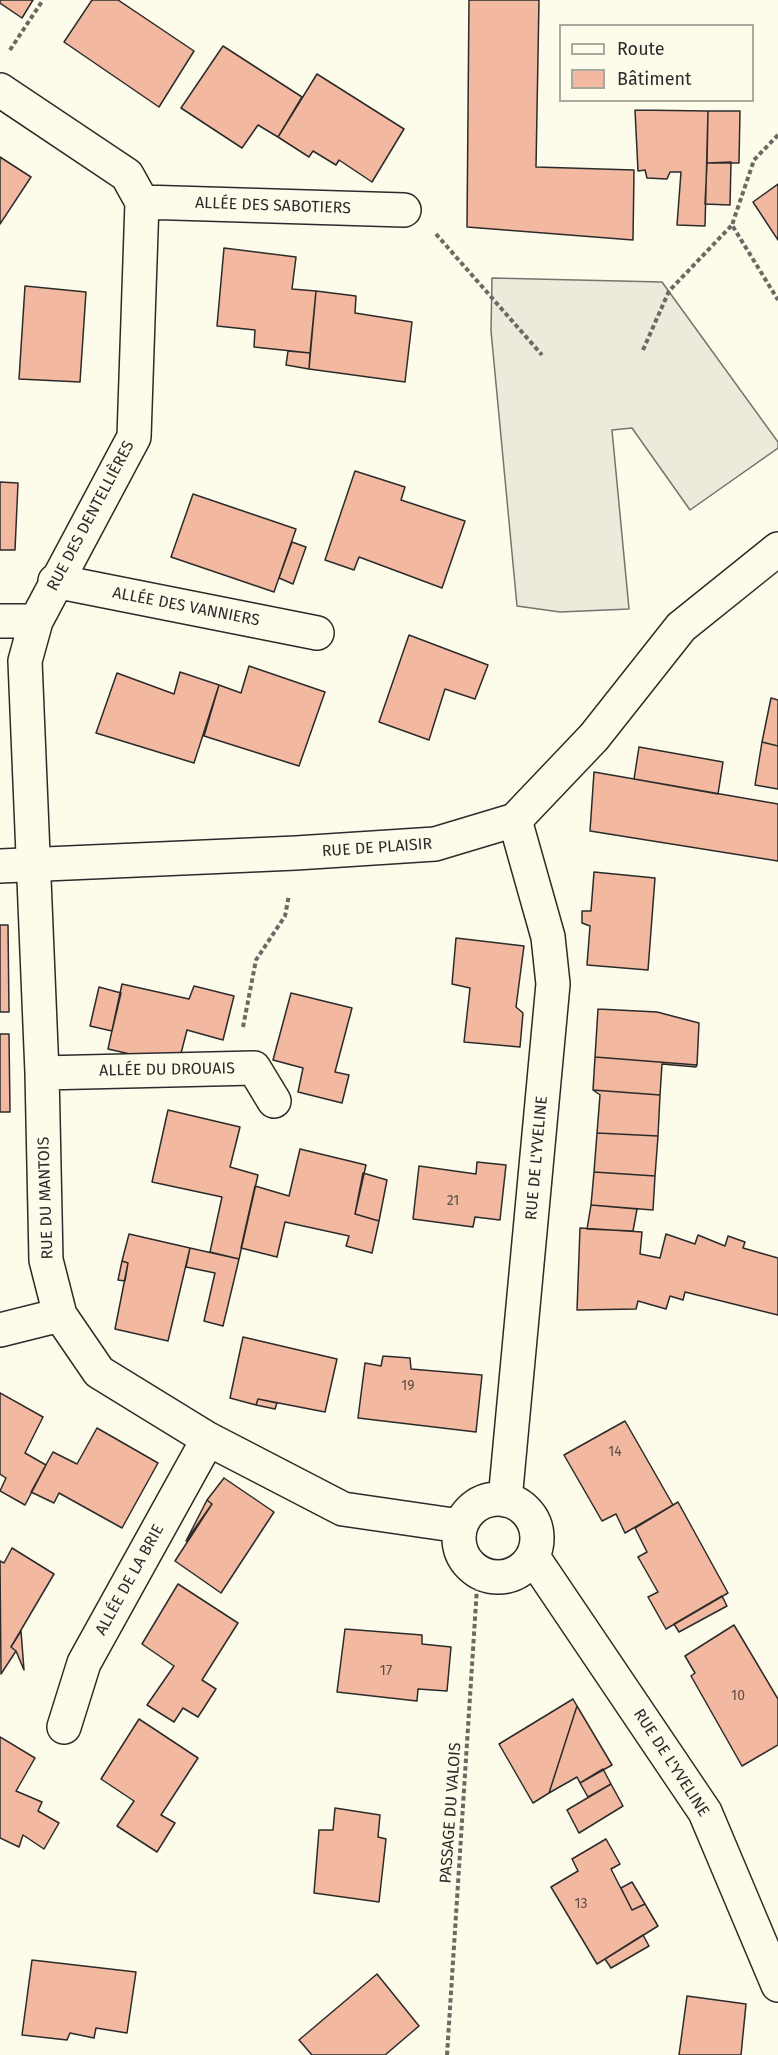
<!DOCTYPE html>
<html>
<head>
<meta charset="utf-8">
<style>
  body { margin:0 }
  #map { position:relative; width:778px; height:2055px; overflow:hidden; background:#fdfbea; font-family:"Fira Sans",sans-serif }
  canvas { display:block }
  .legend { position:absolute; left:559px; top:24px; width:195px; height:78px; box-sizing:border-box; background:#fdfbea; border:2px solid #a9a89e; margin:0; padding:8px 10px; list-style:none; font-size:18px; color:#2b2b2b }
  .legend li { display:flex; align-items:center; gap:12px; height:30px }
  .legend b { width:30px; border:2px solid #a9a89e }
</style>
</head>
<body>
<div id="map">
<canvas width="778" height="2055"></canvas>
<ul class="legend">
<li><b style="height:8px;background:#fdfbea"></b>Route</li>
<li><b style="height:16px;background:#f2b8a0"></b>Bâtiment</li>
</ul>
</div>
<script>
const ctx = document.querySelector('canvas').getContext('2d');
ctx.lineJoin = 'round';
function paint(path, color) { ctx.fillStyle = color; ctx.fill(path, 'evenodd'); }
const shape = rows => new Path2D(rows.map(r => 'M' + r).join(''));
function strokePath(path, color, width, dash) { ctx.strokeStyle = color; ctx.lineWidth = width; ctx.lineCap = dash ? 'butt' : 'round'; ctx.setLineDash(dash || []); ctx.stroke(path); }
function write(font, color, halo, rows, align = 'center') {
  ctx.font = font + ' "Fira Sans",sans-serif'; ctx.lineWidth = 4.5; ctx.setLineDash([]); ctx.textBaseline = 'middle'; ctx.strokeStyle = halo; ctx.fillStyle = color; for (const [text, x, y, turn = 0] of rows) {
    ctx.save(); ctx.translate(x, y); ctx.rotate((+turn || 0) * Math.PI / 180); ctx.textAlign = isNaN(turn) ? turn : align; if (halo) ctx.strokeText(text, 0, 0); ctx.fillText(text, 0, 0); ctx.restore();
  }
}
const parking = shape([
  [492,278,662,282,778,442,778,448,690,510,632,428,612,430,629,609,560,612,517,606,491,331,492,278]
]);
paint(parking, '#eceadb');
strokePath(parking, '#74746e', 1.5);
const building = shape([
  [0,0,33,0,22,18,0,3,0,0],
  [92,0,118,0,194,51,159,107,64,42,92,0],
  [469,0,539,0,536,167,634,170,633,240,467,227,469,0],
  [223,46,302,97,278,137,258,125,242,148,181,108,223,46],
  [317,74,404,129,372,182,339,160,336,165,313,151,309,157,278,137,317,74],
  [635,110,708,111,705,226,677,225,681,172,670,172,667,179,647,178,645,170,638,171,635,110],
  [708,111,740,111,739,163,707,163,708,111],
  [0,157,31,177,0,224,0,157],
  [731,162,730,205,705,204,707,163,731,162],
  [778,184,778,240,753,202,778,184],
  [224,248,296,257,292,289,316,291,310,353,254,347,255,330,217,326,224,248],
  [25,286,86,292,80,382,19,379,25,286],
  [316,291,356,296,355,313,412,322,405,382,309,369,316,291],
  [288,351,310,353,309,369,286,365,288,351],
  [355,471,405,487,401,500,465,521,442,588,359,557,354,570,325,560,355,471],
  [0,482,18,483,15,550,0,550,0,482],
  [193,494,296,529,274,592,171,557,193,494],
  [292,542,306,547,293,584,279,578,292,542],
  [409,635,488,665,475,699,445,689,429,740,379,722,409,635],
  [249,666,325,692,299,766,204,736,219,685,241,693,249,666],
  [180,672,219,685,194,763,96,733,117,673,174,694,180,672],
  [771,698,778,700,778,746,762,742,771,698],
  [762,742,778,746,778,789,755,785,762,742],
  [639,747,723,762,718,794,634,779,639,747],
  [594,772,778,804,778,861,590,831,594,772],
  [594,872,655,878,648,970,587,965,590,926,582,923,582,911,591,911,594,872],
  [0,925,8,925,9,1012,0,1012,0,925],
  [456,938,524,946,516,1007,523,1013,520,1047,464,1042,470,988,452,984,456,938],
  [122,984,189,999,194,986,234,996,223,1040,187,1030,178,1065,108,1049,122,984],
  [99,987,121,993,112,1031,90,1026,99,987],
  [291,993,352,1008,335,1072,349,1075,342,1103,298,1092,303,1068,273,1060,291,993],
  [598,1009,657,1012,699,1023,697,1065,595,1057,598,1009],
  [0,1034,9,1034,10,1112,0,1112,0,1034],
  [595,1057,697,1065,696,1067,662,1064,660,1095,593,1090,595,1057],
  [593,1090,660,1095,658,1136,597,1133,600,1095,593,1090],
  [168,1110,240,1127,230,1167,258,1175,239,1259,210,1252,222,1197,152,1182,168,1110],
  [597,1133,658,1136,655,1176,594,1172,597,1133],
  [300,1149,366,1165,355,1214,379,1221,372,1253,346,1246,349,1236,285,1222,277,1257,241,1248,255,1186,289,1196,300,1149],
  [477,1162,506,1165,500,1220,475,1217,473,1227,413,1219,419,1166,476,1174,477,1162],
  [594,1172,655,1176,653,1210,591,1205,594,1172],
  [363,1173,387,1180,379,1221,355,1214,363,1173],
  [591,1205,637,1209,633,1231,587,1229,591,1205],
  [580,1228,642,1232,640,1254,660,1258,666,1234,695,1244,698,1235,725,1246,728,1236,745,1242,743,1248,778,1258,778,1315,685,1292,683,1300,670,1296,666,1309,638,1301,636,1309,577,1310,580,1228],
  [129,1234,190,1248,168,1341,115,1329,128,1263,122,1261,129,1234],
  [190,1248,239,1259,223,1326,204,1321,215,1273,186,1267,190,1248],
  [122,1261,128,1263,125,1281,118,1280,122,1261],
  [243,1337,337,1359,325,1412,258,1399,256,1405,230,1398,243,1337],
  [383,1356,410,1358,411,1369,482,1375,476,1432,358,1418,365,1363,381,1366,383,1356],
  [0,1393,43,1417,25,1453,46,1465,25,1505,0,1491,6,1478,0,1474,0,1393],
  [258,1399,277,1403,275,1409,256,1405,258,1399],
  [625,1421,673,1505,625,1533,616,1514,602,1521,564,1455,625,1421],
  [97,1428,158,1463,122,1528,59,1493,54,1503,31,1492,53,1452,77,1464,97,1428],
  [224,1478,274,1512,221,1593,175,1561,212,1504,207,1500,224,1478],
  [207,1500,212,1504,186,1541,207,1500],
  [678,1502,728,1593,666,1629,648,1597,658,1592,638,1557,647,1552,635,1528,678,1502],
  [12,1548,54,1574,11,1647,16,1651,1,1674,0,1561,4,1563,12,1548],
  [178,1584,238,1623,202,1680,216,1689,198,1717,183,1708,174,1722,147,1705,174,1666,142,1644,178,1584],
  [722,1596,727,1606,679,1632,674,1624,722,1596],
  [734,1625,778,1699,778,1745,742,1766,691,1676,695,1673,685,1656,734,1625],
  [345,1629,422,1635,422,1644,451,1647,447,1691,418,1689,417,1701,337,1692,345,1629],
  [21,1631,24,1670,16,1651,11,1647,21,1631],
  [573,1699,577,1706,549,1793,533,1803,499,1744,573,1699],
  [577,1706,612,1765,580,1783,577,1777,549,1793,577,1706],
  [139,1719,198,1758,161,1815,175,1823,157,1852,117,1826,134,1801,101,1779,139,1719],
  [0,1737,35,1758,16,1791,42,1802,38,1811,59,1823,44,1849,23,1835,19,1847,0,1838,0,1737],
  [603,1769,611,1784,588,1797,580,1783,603,1769],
  [611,1784,623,1806,579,1833,567,1810,611,1784],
  [335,1808,380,1815,378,1837,386,1839,379,1902,314,1893,319,1830,333,1830,335,1808],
  [606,1839,620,1864,611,1869,632,1910,645,1904,658,1926,597,1964,551,1887,578,1871,572,1859,606,1839],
  [632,1882,645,1904,632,1910,621,1888,632,1882],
  [643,1935,649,1946,611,1968,605,1959,643,1935],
  [32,1960,136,1972,127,2033,96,2028,94,2038,70,2033,67,2040,22,2035,32,1960],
  [377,1974,419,2026,385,2055,312,2055,299,2040,377,1974],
  [687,1996,746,2004,741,2055,679,2055,687,1996]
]);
paint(building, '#f2b8a0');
strokePath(building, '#2b2b2b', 1.5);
const street = shape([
  [0,90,127,175,142,202,134,437,36,621,25,661,42,1073,46,1260,60,1315,99,1372,208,1439,343,1509,460,1526],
  [142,202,404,210],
  [55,581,317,633],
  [0,621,36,621],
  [42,1073,254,1068,274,1101],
  [0,1330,60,1315],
  '459 1538a39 39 0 1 1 78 0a39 39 0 1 1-78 0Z',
  [505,1500,553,984,548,937,515,820],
  [533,1557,705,1812,778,1985],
  [64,1727,84,1663,208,1439]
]);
const secondary = shape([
  [0,866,296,853,435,844,515,820,594,737,681,627,778,549]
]);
strokePath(street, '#2b2b2b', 36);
strokePath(secondary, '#2b2b2b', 36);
strokePath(shape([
  [10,50,43,0],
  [778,135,754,160,732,225,778,300],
  [436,234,542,355],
  [643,350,669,291,732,225],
  [243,1027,256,960,285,916,289,895],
  [447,2055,478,1572]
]), '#6a6964', 4, [4.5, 3]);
strokePath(street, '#fdfbea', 33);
strokePath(secondary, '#fdfbea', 33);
write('14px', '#5d4e48', null, [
  ["21",453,1201],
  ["19",408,1386],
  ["14",615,1452],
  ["17",386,1671],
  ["10",738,1696],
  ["13",581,1904]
]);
write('16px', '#2b2b2b', '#fdfbea', [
  ["ALLÉE DES SABOTIERS",273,206,2],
  ["RUE DES DENTELLIÈRES",91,516,-62],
  ["ALLÉE DES VANNIERS",186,607,11],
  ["RUE DE PLAISIR",377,848,-4],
  ["ALLÉE DU DROUAIS",167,1070,-1],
  ["RUE DE L'YVELINE",537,1158,-85],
  ["RUE DU MANTOIS",46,1198,-92],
  ["ALLÉE DE LA BRIE",130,1580,-61],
  ["RUE DE L'YVELINE",671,1763,57],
  ["PASSAGE DU VALOIS",451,1813,-86]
]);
</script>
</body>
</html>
